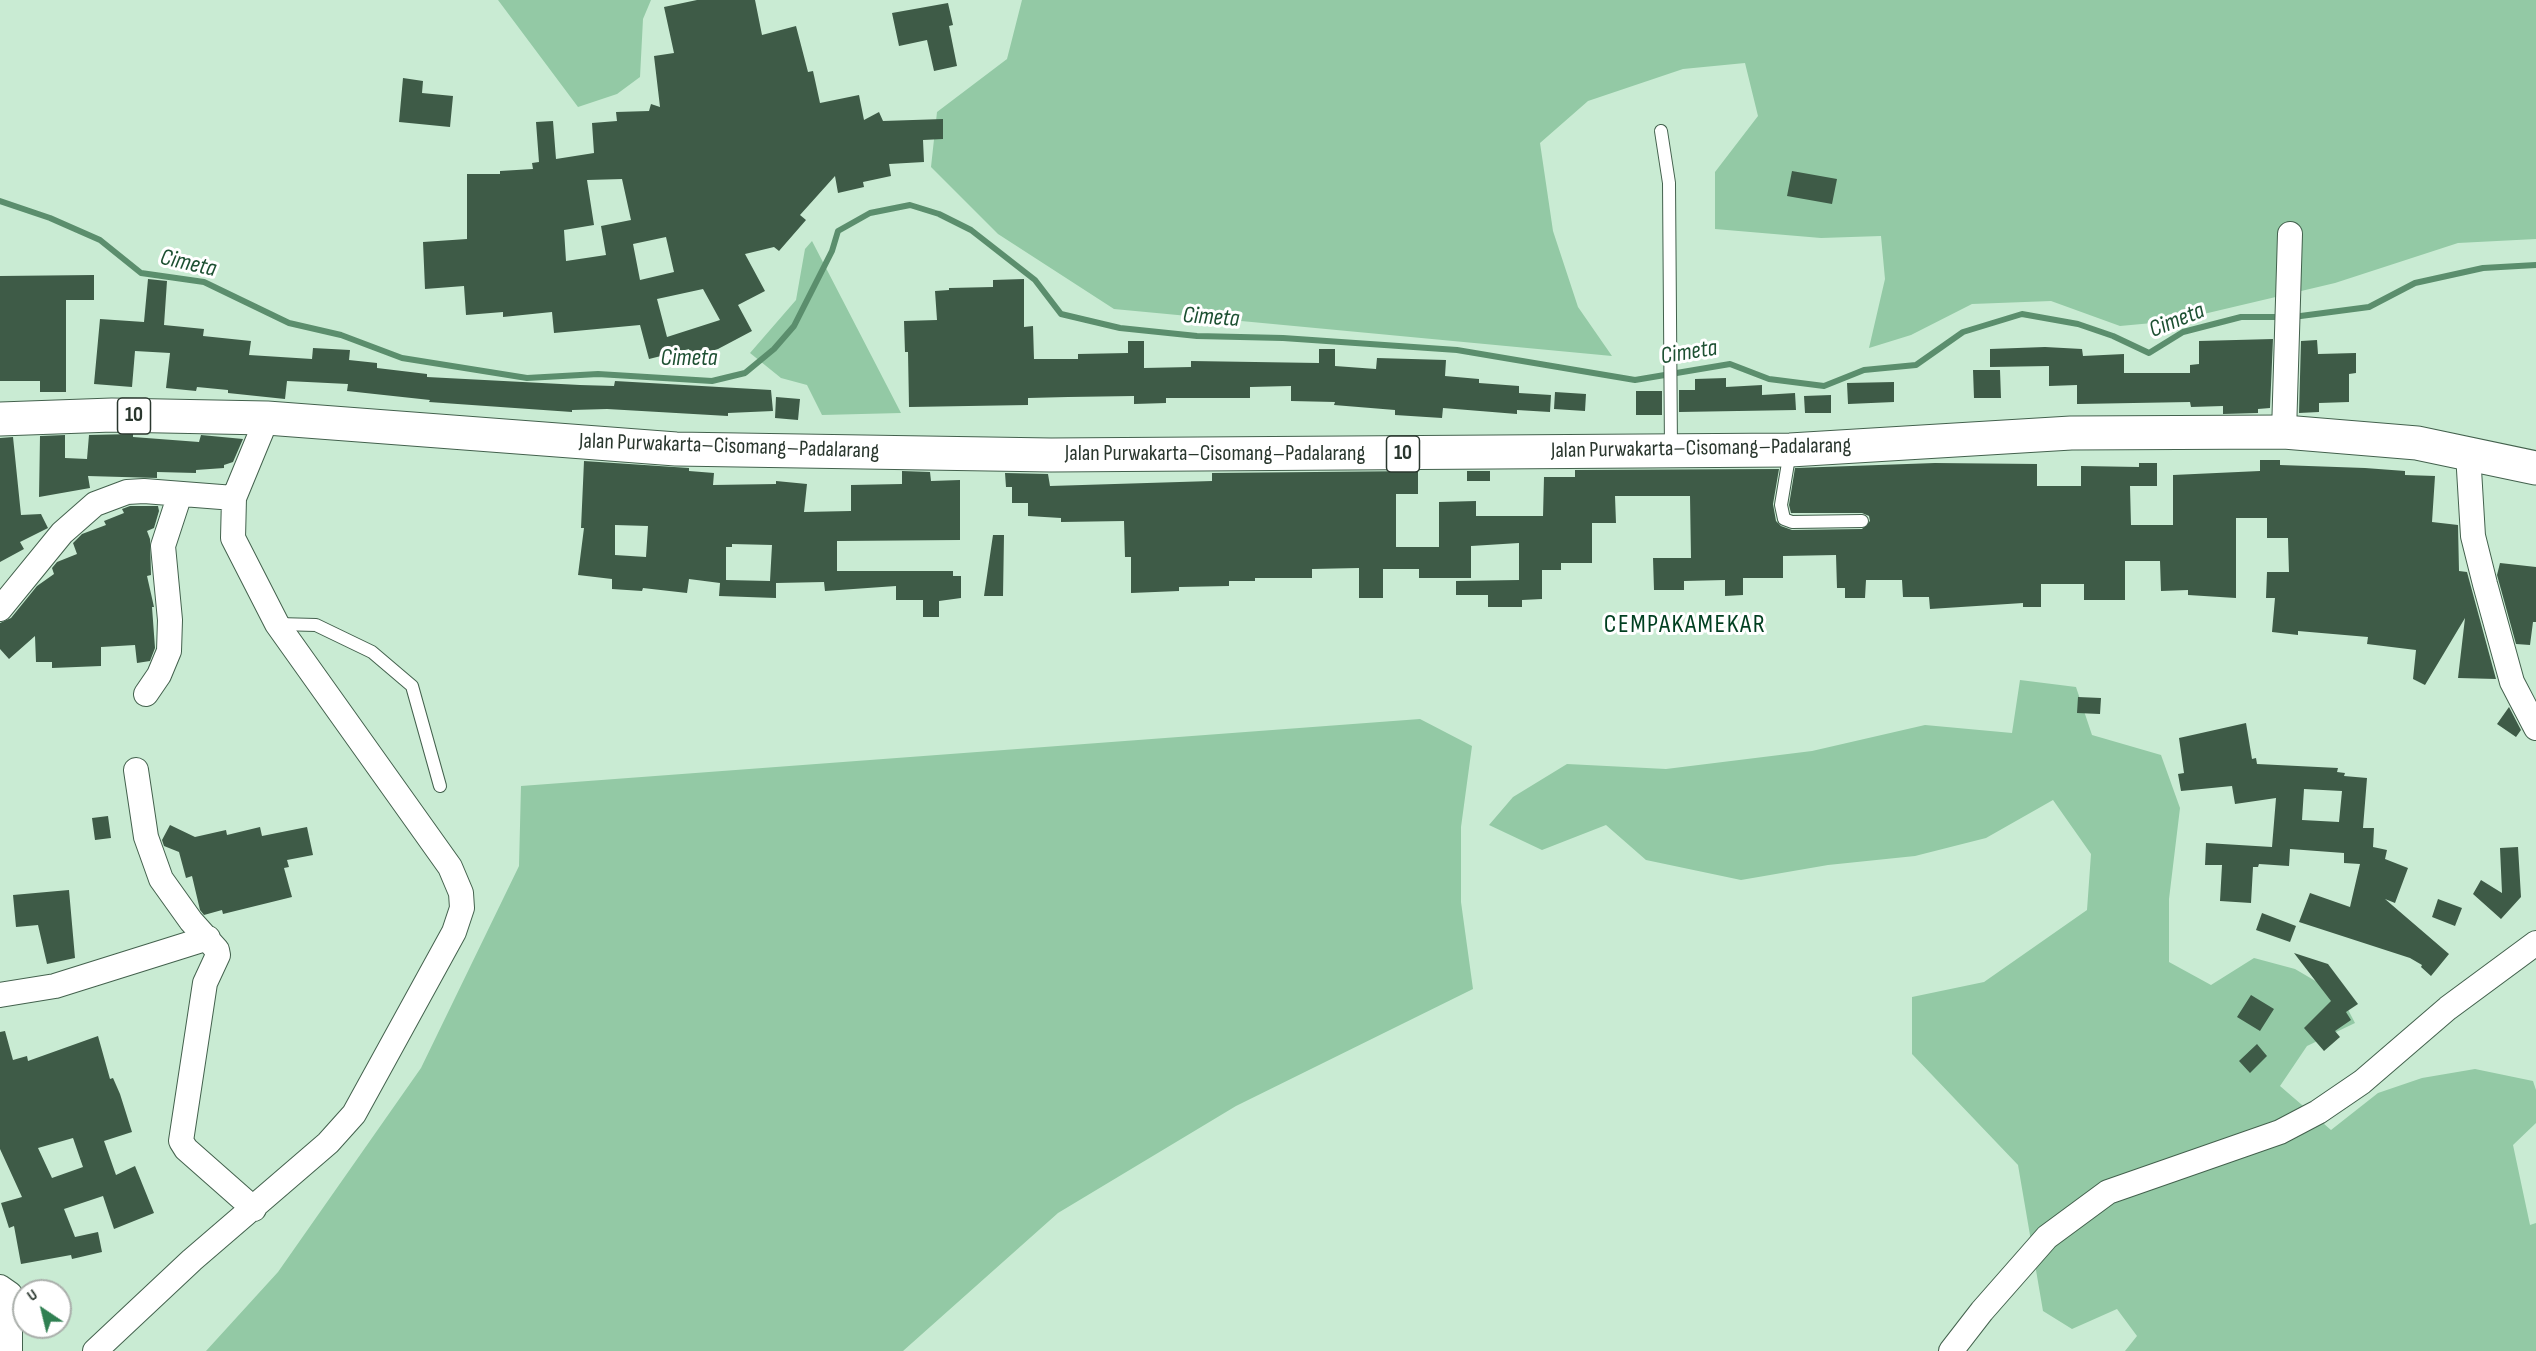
<!DOCTYPE html>
<html>
<head>
<meta charset="utf-8">
<style>
  body { margin:0 }
  #map { position:relative; width:2536px; height:1351px; overflow:hidden; background:#c9ebd3; font-family:"Sofia Sans Condensed",sans-serif }
  canvas { display:block }
  .north { position:absolute; left:12px; top:1279px; width:60px; height:60px; box-sizing:border-box; background:#fff; border:2px solid #aaafab; border-radius:50%; rotate:325deg; font-size:16px; font-weight:700; line-height:24px; text-align:center; color:#2a372e }
  .north::after { content:''; display:block; margin:auto; width:21px; height:27px; background:#308052; clip-path:polygon(50% 0,100% 100%,50% 72%,0 100%) }
</style>
</head>
<body>
<div id="map">
<canvas width="2536" height="1351"></canvas>
<div class="north">U</div>
</div>
<script>
const ctx = document.querySelector('canvas').getContext('2d');
ctx.lineJoin = 'round';
function paint(path, color) { ctx.fillStyle = color; ctx.fill(path, 'evenodd'); }
const shape = rows => new Path2D(rows.map(r => 'M' + r).join(''));
function strokePath(path, color, width, dash) { ctx.strokeStyle = color; ctx.lineWidth = width; ctx.lineCap = dash ? 'butt' : 'round'; ctx.setLineDash(dash || []); ctx.stroke(path); }
function write(font, color, halo, rows, align = 'center') {
  ctx.font = font + ' "Sofia Sans Condensed",sans-serif'; ctx.lineWidth = 6; ctx.setLineDash([]); ctx.textBaseline = 'middle'; ctx.strokeStyle = halo; ctx.fillStyle = color; for (const [text, x, y, turn = 0] of rows) {
    ctx.save(); ctx.translate(x, y); ctx.rotate((+turn || 0) * Math.PI / 180); ctx.textAlign = isNaN(turn) ? turn : align; if (halo) ctx.strokeText(text, 0, 0); ctx.fillText(text, 0, 0); ctx.restore();
  }
}
paint(shape([
  [498,0,651,0,643,19,640,77,617,94,578,107],
  [1022,0,2536,0,2536,239,2458,243,2335,283,2174,321,2120,326,2051,301,1972,304,1911,335,1869,348,1885,279,1881,236,1821,238,1715,229,1715,172,1758,116,1745,63,1683,69,1588,101,1540,143,1553,231,1578,307,1612,356,1114,309,998,234,931,167,937,112,1007,59],
  [812,241,901,413,822,415,807,385,781,378,750,353,796,300,805,249],
  [2020,680,2076,687,2092,735,2161,755,2180,808,2169,899,2169,962,2211,985,2254,958,2295,969,2341,996,2355,1023,2307,1046,2280,1086,2331,1130,2378,1093,2422,1078,2475,1069,2533,1081,2536,1090,2536,1123,2513,1145,2530,1225,2536,1223,2536,1351,2125,1351,2137,1336,2117,1309,2072,1329,2043,1311,2018,1165,1912,1054,1912,997,1984,982,2087,910,2091,854,2053,800,1986,838,1915,856,1828,865,1741,880,1646,860,1606,825,1542,850,1489,825,1513,797,1567,764,1666,769,1812,751,1925,725,2012,733],
  [1420,719,1472,746,1461,827,1461,902,1473,989,1236,1106,1058,1213,903,1351,206,1351,278,1272,421,1068,519,866,521,786]
]), '#93c9a5');
strokePath(shape([
  [0,201,50,218,100,240,141,273,204,282,289,323,341,335,402,358,527,378,598,374,712,381,745,373,774,349,794,326,832,251,838,231,870,213,910,205,939,214,971,230,1035,280,1061,314,1120,328,1197,336,1283,338,1457,350,1635,380,1730,364,1769,379,1824,386,1864,370,1916,365,1963,332,2022,314,2078,324,2113,336,2149,353,2183,332,2241,317,2283,317],
  [2293,317,2369,307,2415,283,2483,268,2536,265]
]), '#5b8e6d', 6);
paint(shape([
  [697,0,755,0,762,35,796,26,808,72,813,71,820,103,859,95,864,120,879,112,883,121,943,119,943,139,923,140,924,162,889,164,891,176,863,182,864,187,838,193,835,176,800,215,806,220,779,251,774,247,745,254,765,291,738,305,752,331,718,349,692,357,689,349,649,359,640,325,554,333,552,312,503,317,503,312,466,315,464,286,425,289,423,242,467,239,467,174,500,174,500,171,533,169,532,163,539,162,536,122,553,121,556,159,594,153,592,123,617,121,616,112,649,111,651,104,660,107,654,56,674,53,664,7],
  [622,179,631,220,601,226,606,255,566,261,564,230,594,225,587,180],
  [666,237,674,272,640,280,633,244],
  [703,289,720,320,667,337,657,299],
  [948,3,953,25,949,26,957,66,934,71,927,40,899,46,892,13],
  [403,78,423,81,422,93,453,96,450,127,399,122],
  [1792,171,1837,179,1832,204,1787,196],
  [94,275,94,300,66,300,66,392,40,392,40,381,0,381,0,276],
  [148,279,167,281,164,325,204,329,203,336,251,341,249,355,312,359,313,348,350,350,349,360,377,363,377,368,427,374,427,377,580,385,614,386,615,381,771,390,773,411,728,413,728,416,607,409,572,410,572,412,429,402,430,400,347,391,348,384,287,381,285,399,228,393,228,390,197,387,196,391,166,388,170,353,135,351,132,387,94,384,100,319,144,322],
  [1024,279,1024,327,1033,326,1034,359,1078,359,1078,354,1128,353,1128,341,1144,341,1144,368,1191,367,1191,361,1319,363,1319,349,1335,349,1335,366,1376,369,1377,358,1446,360,1445,376,1479,379,1479,383,1519,386,1519,393,1551,395,1550,412,1517,410,1517,414,1443,408,1442,418,1395,415,1395,410,1334,405,1335,402,1291,401,1291,386,1250,387,1250,398,1166,398,1166,403,1134,404,1134,396,1068,397,1028,398,1028,405,909,407,908,352,905,352,904,321,937,320,935,291,949,290,949,288,993,287,993,280],
  [2273,339,2270,408,2258,409,2258,413,2223,414,2223,406,2191,407,2190,402,2077,404,2077,385,2049,386,2049,366,1990,367,1990,349,2045,347,2082,349,2083,356,2124,354,2124,373,2190,373,2190,365,2199,364,2199,341],
  [2317,340,2318,354,2356,353,2356,373,2349,374,2349,402,2319,403,2319,412,2299,413,2301,341],
  [1973,370,2000,370,2001,398,1974,398],
  [1726,378,1726,387,1762,385,1762,395,1795,393,1796,410,1679,412,1679,390,1695,390,1695,379],
  [1894,382,1894,402,1848,404,1847,383],
  [1636,391,1662,391,1662,415,1636,415],
  [1555,392,1586,394,1585,411,1554,409],
  [1831,395,1831,413,1805,413,1804,396],
  [776,397,800,399,798,420,775,418],
  [133,434,133,437,199,442,201,435,243,439,233,462,224,465,224,468,196,470,196,473,157,472,157,478,88,476,90,488,39,497,40,436,65,435,65,458,87,459,89,435],
  [13,437,21,515,41,514,48,528,20,542,24,549,0,562,0,438],
  [2260,460,2280,460,2280,465,2365,468,2405,471,2405,475,2435,476,2432,522,2458,525,2459,571,2467,572,2496,679,2458,678,2465,618,2425,685,2413,679,2416,650,2367,644,2368,637,2298,631,2298,635,2272,632,2275,598,2266,598,2267,572,2289,572,2288,538,2267,538,2267,518,2236,518,2236,598,2188,595,2188,590,2161,591,2160,561,2125,561,2125,600,2084,600,2084,584,2041,584,2041,607,2023,607,2023,603,1930,609,1929,597,1903,597,1902,580,1866,580,1865,598,1845,598,1845,588,1837,588,1836,555,1783,556,1783,578,1743,578,1743,595,1725,596,1725,580,1684,581,1684,590,1654,590,1653,558,1691,558,1690,496,1615,496,1616,523,1592,523,1592,563,1561,563,1561,570,1542,570,1542,599,1522,600,1522,607,1488,607,1488,595,1456,595,1456,581,1519,580,1519,543,1471,546,1471,578,1419,578,1419,569,1383,569,1383,598,1359,598,1359,568,1312,569,1312,578,1255,578,1255,581,1229,581,1229,586,1179,587,1179,591,1131,593,1131,557,1125,557,1124,521,1061,522,1061,518,1028,516,1028,503,1012,503,1012,487,1006,487,1005,473,1048,474,1050,486,1212,481,1212,473,1418,471,1418,494,1396,494,1396,547,1439,547,1439,502,1476,501,1476,516,1543,516,1544,477,1575,477,1575,470,1779,469,1773,504,1776,521,1781,526,1792,530,1862,529,1870,521,1869,516,1862,513,1791,513,1789,505,1795,468,1935,463,2037,464,2037,486,2081,486,2081,466,2139,467,2139,463,2157,463,2157,486,2130,486,2131,525,2173,525,2173,475,2260,471],
  [584,461,689,468,689,471,714,473,713,485,776,484,776,481,807,484,804,512,851,511,851,485,902,484,902,471,930,472,931,481,960,480,960,540,837,541,837,571,953,571,953,576,961,576,961,598,939,601,939,617,923,617,923,600,896,600,896,586,825,591,824,582,776,583,776,598,719,596,720,583,689,579,687,593,643,588,642,591,612,589,612,579,578,575,584,528,581,528],
  [615,525,648,526,646,557,615,555],
  [732,544,772,545,770,581,726,580,726,547,732,547],
  [1467,471,1490,471,1490,481,1467,481],
  [130,506,158,506,159,511,154,528,147,531,150,539,151,575,147,576,154,607,152,607,155,648,150,661,137,663,135,645,101,647,101,666,52,668,52,662,36,662,35,636,9,659,0,649,0,623,11,618,37,586,54,574,52,568,57,562,77,554,73,543,82,534,106,525,104,521,124,513,122,509],
  [993,535,1004,535,1003,596,984,596],
  [2500,563,2536,567,2536,622,2533,622,2530,645,2516,644,2497,575],
  [2078,697,2101,698,2100,714,2077,713],
  [2509,707,2521,730,2516,737,2497,724],
  [2246,723,2252,759,2256,758,2257,764,2338,768,2337,772,2345,773,2344,776,2367,778,2363,828,2374,828,2373,847,2387,850,2385,859,2408,868,2395,903,2385,899,2449,954,2431,976,2421,967,2422,965,2410,958,2299,922,2310,893,2350,907,2360,864,2344,863,2344,853,2290,849,2289,866,2259,864,2258,867,2253,867,2251,903,2220,901,2222,865,2205,865,2206,843,2272,847,2276,798,2235,804,2232,786,2181,791,2178,774,2184,773,2179,738],
  [2304,789,2342,791,2339,822,2302,820],
  [108,816,111,838,95,840,92,818],
  [170,825,195,837,226,830,227,835,260,827,262,836,307,827,313,855,287,860,289,867,284,868,292,897,223,914,222,910,204,915,200,910,192,876,186,878,179,852,164,846,162,840],
  [2518,847,2521,897,2501,919,2473,894,2481,880,2502,893,2500,848],
  [69,890,75,958,47,964,38,925,16,927,13,895],
  [2438,899,2462,908,2455,926,2432,917],
  [2262,913,2296,926,2290,942,2256,930],
  [2294,953,2328,964,2358,1004,2346,1012,2351,1020,2335,1031,2340,1037,2324,1051,2304,1028,2331,1001],
  [2251,995,2274,1009,2260,1031,2237,1017],
  [5,1031,13,1060,27,1056,28,1061,98,1036,110,1079,113,1078,120,1094,132,1132,104,1141,116,1175,135,1166,154,1213,114,1229,103,1196,64,1209,75,1237,98,1232,102,1252,72,1259,71,1255,21,1264,14,1226,9,1228,1,1203,22,1197,0,1149,0,1032],
  [73,1138,83,1167,52,1178,38,1148],
  [2257,1044,2267,1056,2250,1073,2239,1061]
]), '#3e5b47');
const service = shape([
  [1661,131,1669,183,1671,450],
  [1790,451,1781,505,1784,519,1792,522,1862,521],
  [278,624,316,625,372,652,412,686,440,786]
]);
const minor = shape([
  [2284,432,2290,234],
  [2468,453,2473,536,2485,584,2512,682,2536,728],
  [0,609,62,533,95,504,127,492,144,491,234,498],
  [146,694,159,675,169,651,170,620,163,546,180,494],
  [136,770,146,837,161,879,191,921,217,950,218,955,205,983,181,1141,186,1149,254,1209],
  [0,995,55,986,208,938],
  [0,1287,10,1294,10,1351],
  [95,1351,192,1260,328,1143,354,1114,454,932,462,908,461,893,450,867,277,624,233,538,234,498,267,418],
  [1951,1351,1982,1311,2047,1237,2108,1192,2280,1132,2318,1112,2362,1082,2448,1008,2536,943]
]);
const trunk = shape([
  [0,419,112,415,267,418,676,449,1051,455,1790,450,2071,433,2284,432,2417,443,2536,468]
]);
strokePath(service, '#43614d', 14);
strokePath(minor, '#43614d', 26);
strokePath(trunk, '#43614d', 35);
strokePath(service, '#fff', 12);
strokePath(minor, '#fff', 24);
strokePath(trunk, '#fff', 33);
for (const [x, y, w] of [
  [134,416,33],
  [1403,454,33]
]) { const box = new Path2D(); box.roundRect(x - w / 2, y - 18, w, 36, 4.5); ctx.fillStyle = '#fff'; ctx.fill(box); strokePath(box, '#2a372e', 1.5); }
write('bold 21px', '#2a372e', null, [
  ["10",134,416],
  ["10",1403,454]
]);
write('22px', '#2a372e', '#fff', [
  ["Jalan Purwakarta–Cisomang–Padalarang",729,447,2],
  ["Jalan Purwakarta–Cisomang–Padalarang",1701,449,-1],
  ["Jalan Purwakarta–Cisomang–Padalarang",1215,454]
]);
write('italic 24px', '#1d5032', '#fff', [
  ["Cimeta",188,264,13],
  ["Cimeta",1211,318,4],
  ["Cimeta",2177,321,-22],
  ["Cimeta",1689,353,-9],
  ["Cimeta",689,359]
]);
ctx.letterSpacing = '1.5px';
write('26px', '#003f20', '#fff', [
  ["CEMPAKAMEKAR",1685,625]
]);
ctx.letterSpacing = '0px';
</script>
</body>
</html>
